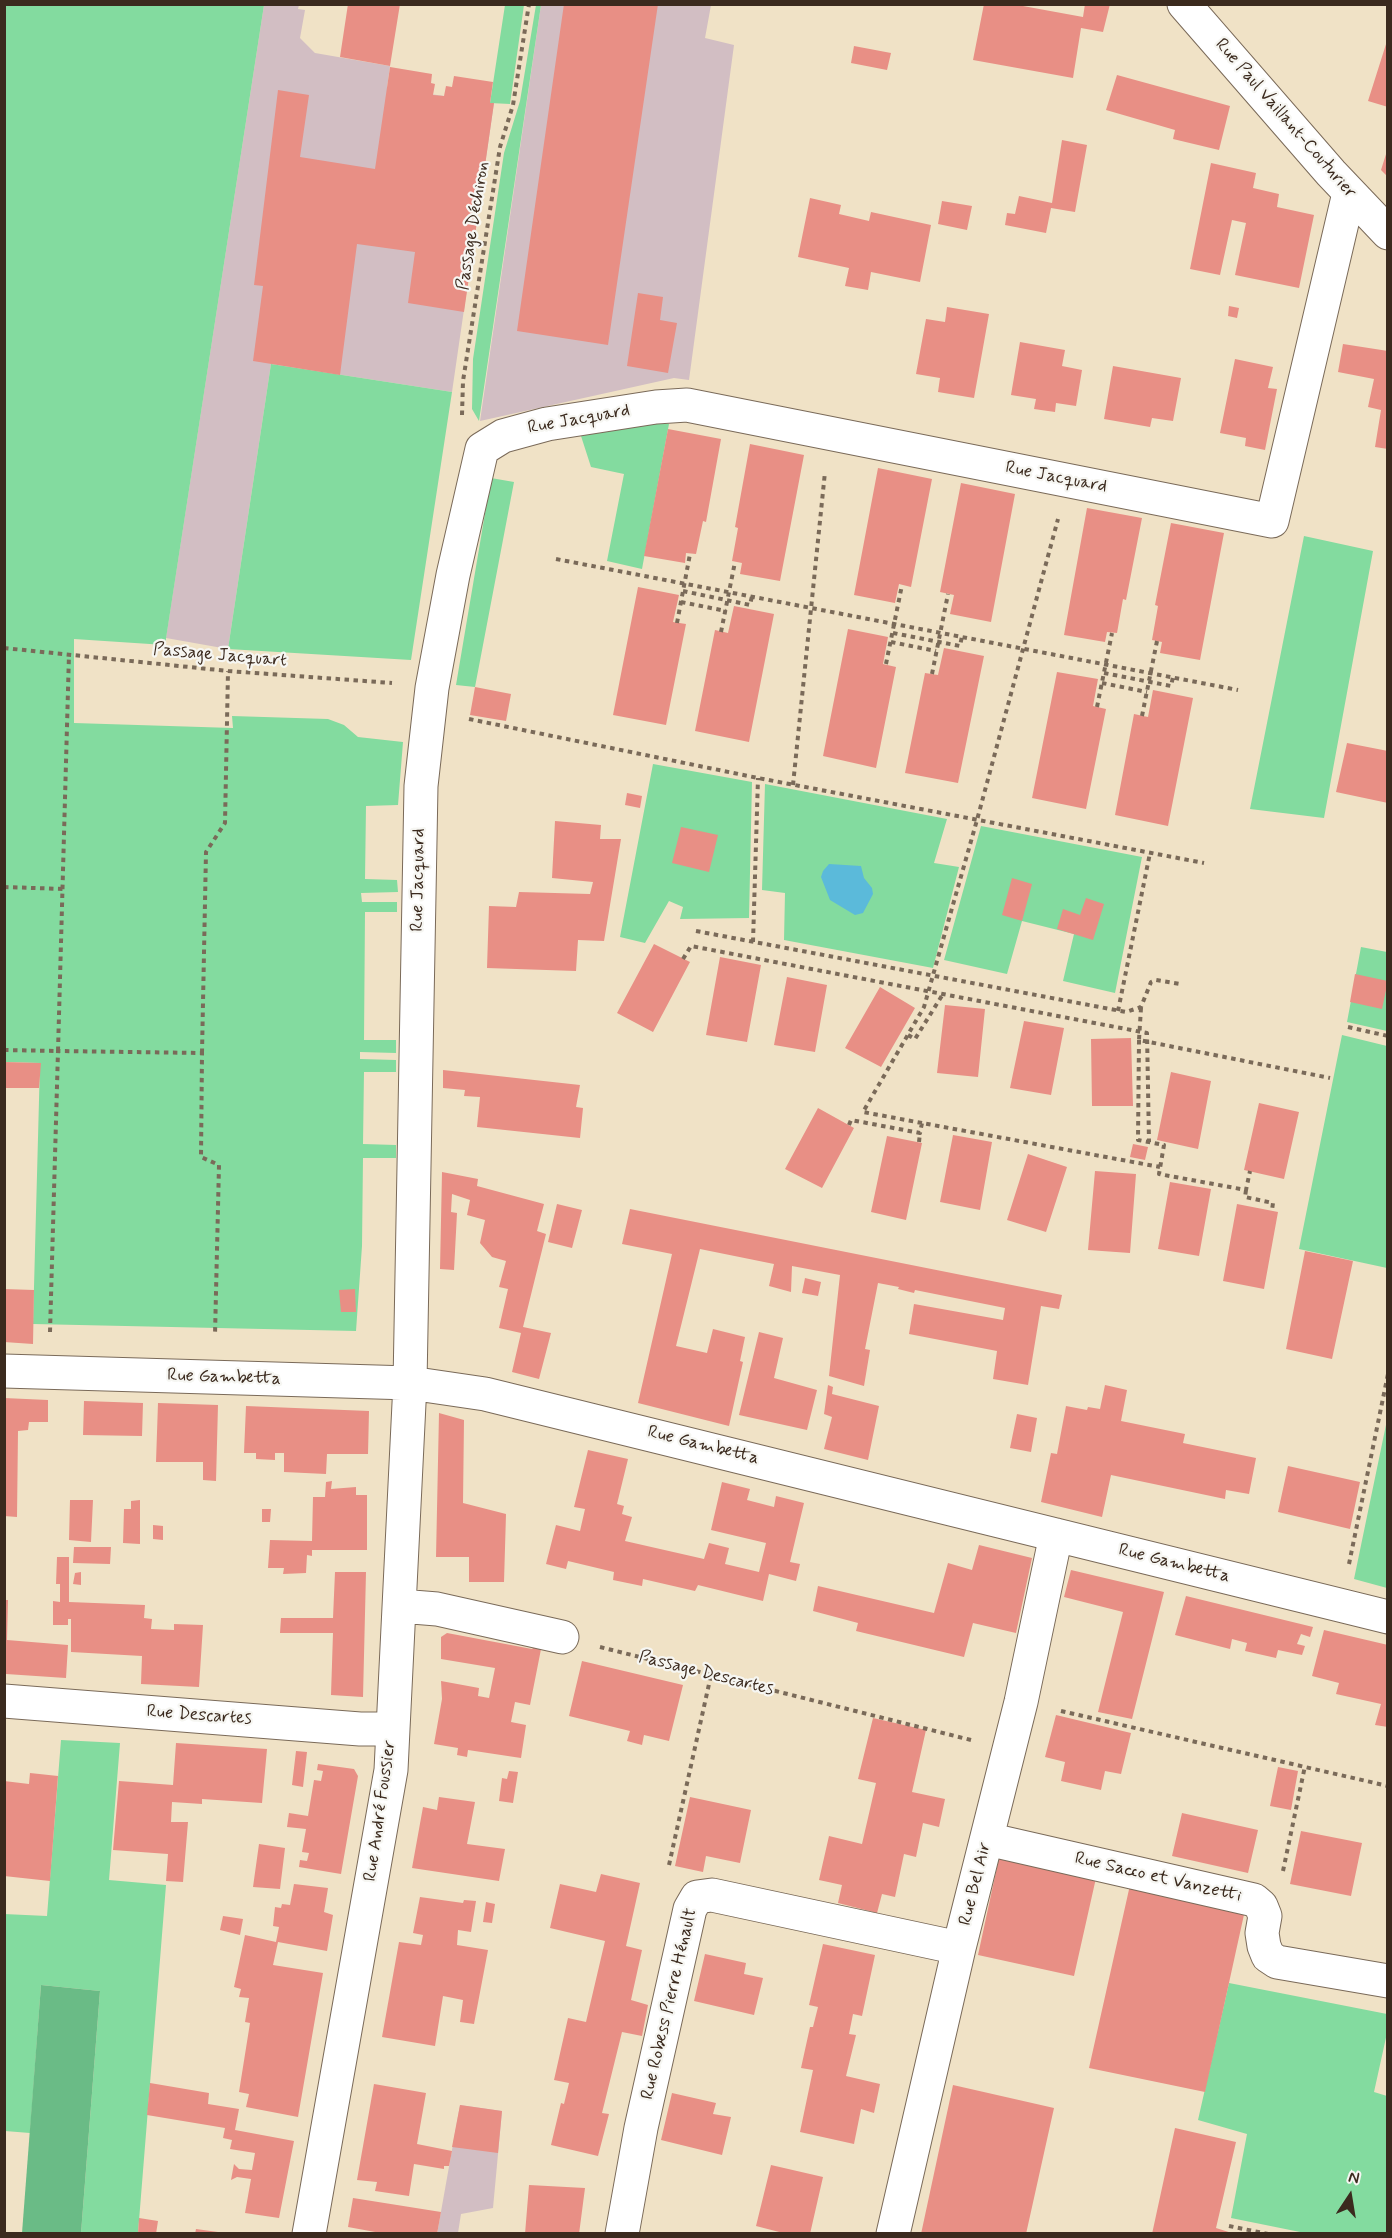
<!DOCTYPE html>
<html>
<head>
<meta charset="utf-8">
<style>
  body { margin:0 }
  #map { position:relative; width:1392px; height:2238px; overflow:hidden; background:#f0e2c6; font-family:Mynerve,sans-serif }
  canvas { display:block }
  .frame { position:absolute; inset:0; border:6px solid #3b2a1e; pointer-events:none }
  .north { position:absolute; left:1320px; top:2166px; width:60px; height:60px; -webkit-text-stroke:4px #f6f6f2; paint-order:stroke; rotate:12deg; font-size:16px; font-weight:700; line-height:24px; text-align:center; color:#3b2a1e }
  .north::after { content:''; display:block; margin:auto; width:21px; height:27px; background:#3b2a1e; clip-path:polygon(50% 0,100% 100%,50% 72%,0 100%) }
</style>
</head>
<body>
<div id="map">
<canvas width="1392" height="2238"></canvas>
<div class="frame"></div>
<div class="north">N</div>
</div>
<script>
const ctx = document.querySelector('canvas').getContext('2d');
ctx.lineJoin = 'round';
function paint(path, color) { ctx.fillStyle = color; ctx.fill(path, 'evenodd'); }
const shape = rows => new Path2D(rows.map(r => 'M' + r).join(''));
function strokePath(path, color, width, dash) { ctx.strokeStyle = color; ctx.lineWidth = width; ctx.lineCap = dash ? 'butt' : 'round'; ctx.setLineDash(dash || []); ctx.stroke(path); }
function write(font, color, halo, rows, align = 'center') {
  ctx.font = font + ' Mynerve,sans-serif'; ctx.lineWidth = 4.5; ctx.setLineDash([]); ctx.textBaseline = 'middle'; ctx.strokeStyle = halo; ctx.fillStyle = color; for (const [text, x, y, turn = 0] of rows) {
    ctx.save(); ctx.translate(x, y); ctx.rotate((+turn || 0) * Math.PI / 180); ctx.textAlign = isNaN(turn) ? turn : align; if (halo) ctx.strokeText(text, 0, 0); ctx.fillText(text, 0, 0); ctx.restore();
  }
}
paint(shape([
  [264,5,299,5,298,9,305,10,300,38,315,53,390,66,387,88,494,103,452,392,271,364,228,649,166,638],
  [541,5,711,5,705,38,734,45,689,380,674,378,480,421],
  [460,2105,502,2111,493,2208,461,2214,458,2233,437,2234]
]), '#d2bec3');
paint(shape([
  [4,5,264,5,165,645,74,639,74,723,233,728,232,716,328,719,344,725,358,737,403,742,398,805,366,806,365,879,397,880,398,892,361,893,362,902,397,902,397,912,365,912,364,1040,396,1040,396,1053,360,1052,360,1059,396,1060,396,1072,364,1072,363,1144,396,1145,396,1158,363,1158,362,1246,356,1331,33,1324,40,1063,4,1062],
  [505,5,524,5,510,104,490,103],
  [536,5,541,5,479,421,472,409,473,359,504,153,520,101],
  [271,364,452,392,411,660,228,649],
  [648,421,669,424,642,569,607,561,624,474,591,467,581,436],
  [491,478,514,482,475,687,456,685],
  [1304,536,1373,551,1324,818,1250,809],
  [653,764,752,782,749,918,680,919,683,907,669,901,645,943,620,937],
  [765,784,947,819,934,863,959,867,933,968,784,940,785,893,762,890],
  [981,826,1142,857,1115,993,1063,981,1074,934,1022,921,1007,974,944,960],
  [1361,947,1387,952,1387,1031,1347,1022],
  [1342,1035,1387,1046,1387,1268,1299,1249],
  [1387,1420,1387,1588,1354,1579],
  [61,1740,120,1743,109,1880,166,1885,138,2233,81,2233,100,1991,41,1985,30,2133,5,2131,4,1914,47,1916],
  [1229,1983,1387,2014,1387,2033,1374,2092,1387,2096,1387,2233,1305,2233,1231,2218,1247,2134,1198,2120]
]), '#83db9f');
paint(shape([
  [41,1985,100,1991,81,2233,22,2233]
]), '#6abb86');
paint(shape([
  [829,864,861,866,864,878,872,888,873,894,863,913,855,915,830,900,821,877,823,871]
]), '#5bbada');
paint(shape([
  [348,4,400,4,390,66,340,57],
  [564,4,658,4,608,345,517,331],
  [984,4,1012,4,1083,17,1085,4,1110,4,1103,32,1081,28,1073,78,973,60],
  [1387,41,1388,41,1388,107,1368,101],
  [854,46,891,53,887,70,851,63],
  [390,67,432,74,431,83,435,84,433,95,444,96,446,86,452,87,454,76,493,82,490,103,494,103,464,312,408,303,415,252,357,244,340,375,253,361,263,286,254,285,278,90,309,95,300,157,375,169],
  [1117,75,1230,106,1219,150,1173,139,1175,130,1106,110],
  [1062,140,1087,145,1075,212,1051,208,1046,233,1005,225,1007,213,1015,214,1019,196,1052,203],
  [1387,151,1388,151,1388,177,1381,170],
  [1211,163,1256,173,1253,188,1279,194,1277,207,1314,215,1299,288,1235,275,1246,223,1232,220,1220,275,1190,269],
  [810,198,841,205,839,214,869,221,871,212,931,225,920,282,871,272,868,290,845,286,849,268,798,257],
  [942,201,972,206,967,230,938,224],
  [638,293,663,297,660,320,677,323,668,373,627,366],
  [1229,306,1239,308,1237,318,1228,316],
  [947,307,989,314,974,398,938,392,940,378,916,374,926,319,945,322],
  [1020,342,1065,350,1062,366,1082,370,1076,406,1056,403,1055,412,1034,409,1036,399,1011,395],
  [1343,344,1388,351,1388,449,1375,447,1381,410,1368,407,1374,379,1338,372],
  [1235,359,1273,367,1268,388,1277,389,1265,450,1245,446,1246,438,1220,433],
  [1113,366,1181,378,1173,421,1152,418,1150,427,1104,419],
  [668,429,721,439,706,522,703,521,696,554,686,553,685,563,644,556],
  [750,444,804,455,780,581,740,574,742,563,732,561,738,528,735,527],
  [878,468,932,479,911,587,899,584,895,603,854,595],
  [961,483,1015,494,991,622,950,614,954,595,940,592],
  [1087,508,1142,518,1126,600,1123,599,1117,633,1107,632,1105,642,1064,635],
  [1171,523,1224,533,1200,660,1160,653,1162,642,1152,640,1158,606,1155,605],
  [638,587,679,595,673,622,686,624,666,725,613,715],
  [734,606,774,614,749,742,695,731,715,630,728,633],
  [848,629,888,637,883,664,896,667,876,768,823,756],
  [944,648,984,656,958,783,905,773,925,673,938,675],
  [1057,672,1098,679,1093,706,1106,709,1086,809,1032,798],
  [475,687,511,694,506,721,470,715],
  [1153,690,1193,698,1168,826,1115,815,1134,714,1148,717],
  [1347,743,1388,751,1388,803,1336,792],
  [627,793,642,796,640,808,625,805],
  [555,821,601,825,600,839,621,839,604,941,578,940,576,971,487,968,489,906,516,907,519,892,590,894,593,882,552,878],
  [681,827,718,835,709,872,672,863],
  [1012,878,1032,884,1022,921,1002,915],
  [1086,898,1104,904,1093,940,1057,929,1063,909,1080,915],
  [654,944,690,962,653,1032,617,1013],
  [720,957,761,965,747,1042,706,1035],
  [1355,974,1388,981,1382,1009,1350,1002],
  [787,977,827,985,815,1052,774,1045],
  [880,987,915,1008,881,1067,845,1048],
  [945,1005,985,1009,978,1077,937,1073],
  [1024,1021,1064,1028,1051,1095,1010,1088],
  [1131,1038,1133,1106,1092,1106,1091,1039],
  [4,1062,41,1063,39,1088,4,1088],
  [443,1070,580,1085,576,1107,583,1108,580,1138,477,1127,480,1097,464,1096,465,1090,443,1088],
  [1171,1072,1211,1081,1198,1149,1157,1140],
  [1259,1103,1299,1112,1284,1179,1244,1170],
  [818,1108,854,1128,822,1188,785,1169],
  [953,1135,992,1142,980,1210,940,1202],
  [887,1136,922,1143,906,1220,871,1212],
  [1133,1144,1148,1147,1145,1160,1130,1157],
  [1028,1154,1067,1167,1046,1232,1007,1220],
  [1095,1171,1136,1174,1130,1253,1088,1250],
  [442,1172,478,1179,477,1186,544,1204,537,1231,546,1234,523,1327,551,1333,539,1379,512,1372,521,1333,499,1328,508,1289,499,1287,506,1261,492,1257,480,1243,485,1220,467,1215,470,1200,452,1194,451,1212,457,1213,454,1270,440,1269],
  [1170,1182,1211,1189,1199,1256,1158,1249],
  [557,1204,582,1210,572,1248,548,1242],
  [1237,1204,1278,1212,1264,1289,1223,1281],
  [630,1209,1062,1295,1059,1309,1041,1306,1028,1385,993,1379,997,1351,909,1334,914,1304,1003,1320,1005,1308,915,1290,914,1293,898,1289,899,1287,878,1283,865,1349,870,1350,864,1386,829,1376,840,1275,792,1266,791,1292,769,1286,774,1264,700,1249,676,1346,707,1353,713,1329,745,1337,740,1361,743,1362,729,1426,638,1403,672,1254,622,1244],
  [1305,1251,1353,1261,1332,1359,1286,1349],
  [805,1278,821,1282,818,1296,802,1293],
  [4,1289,34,1290,33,1344,4,1342],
  [355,1289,356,1312,341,1312,339,1290],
  [759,1332,783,1338,774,1378,817,1390,807,1430,739,1415],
  [828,1385,833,1387,832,1394,879,1406,868,1460,824,1449,832,1417,824,1414],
  [1105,1385,1127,1390,1121,1421,1185,1434,1183,1443,1256,1458,1249,1494,1226,1490,1225,1499,1111,1475,1102,1517,1041,1502,1051,1453,1057,1454,1066,1406,1087,1410,1088,1407,1100,1409],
  [4,1398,48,1400,48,1422,29,1422,28,1430,18,1431,17,1517,4,1516],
  [84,1401,143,1403,142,1436,83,1435],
  [158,1403,218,1405,216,1481,203,1480,203,1462,156,1462],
  [246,1406,369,1411,368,1454,327,1454,326,1474,284,1472,284,1453,275,1453,275,1460,256,1459,256,1453,244,1453],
  [439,1413,464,1420,463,1503,506,1514,504,1582,469,1582,469,1557,436,1557],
  [1017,1414,1037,1418,1031,1452,1010,1448],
  [588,1450,628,1459,617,1504,624,1506,622,1514,632,1517,625,1541,704,1559,709,1543,729,1548,725,1564,759,1572,766,1543,711,1530,722,1482,750,1489,747,1500,774,1507,776,1496,804,1503,790,1562,800,1564,796,1581,769,1574,763,1601,698,1585,695,1591,643,1579,642,1586,613,1580,614,1572,568,1561,566,1569,546,1564,556,1525,580,1531,585,1509,574,1507],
  [1288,1466,1360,1482,1350,1529,1278,1512],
  [332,1481,331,1489,356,1487,356,1495,367,1495,367,1550,312,1550,312,1556,307,1555,306,1573,283,1574,284,1568,268,1568,270,1540,312,1541,313,1497,325,1497,326,1482],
  [70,1500,93,1500,91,1542,69,1540],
  [140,1500,140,1544,123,1543,124,1509,131,1509,131,1501],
  [262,1509,271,1509,270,1522,262,1522],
  [153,1525,163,1526,163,1540,153,1539],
  [979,1545,1032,1558,1016,1633,973,1623,964,1657,856,1631,858,1623,813,1611,818,1586,934,1613,948,1563,972,1570],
  [74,1547,111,1547,110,1564,73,1563],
  [57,1557,69,1557,69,1602,145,1605,144,1618,152,1619,151,1629,174,1630,174,1624,203,1625,199,1687,141,1684,142,1656,71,1652,71,1619,68,1619,68,1625,53,1625,53,1601,60,1602,60,1584,56,1584],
  [1071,1570,1164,1592,1132,1719,1098,1712,1123,1612,1064,1597],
  [81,1572,81,1585,73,1584,75,1573],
  [335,1572,366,1572,363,1697,331,1695,333,1633,280,1633,281,1618,333,1618],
  [1186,1596,1313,1627,1310,1637,1301,1634,1297,1644,1305,1646,1302,1655,1278,1650,1276,1658,1245,1651,1247,1643,1232,1639,1230,1649,1175,1635],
  [4,1600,8,1600,7,1640,68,1645,66,1678,6,1674],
  [1324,1630,1388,1645,1388,1727,1375,1725,1381,1704,1336,1694,1339,1683,1312,1676],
  [447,1633,532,1649,543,1639,530,1705,515,1702,511,1722,526,1725,521,1758,468,1750,467,1757,457,1755,458,1748,434,1744,442,1699,441,1681,479,1688,478,1696,489,1698,495,1668,441,1659,441,1637],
  [582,1661,683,1685,669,1741,644,1735,642,1745,627,1741,630,1731,569,1716],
  [1056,1715,1131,1733,1121,1774,1105,1771,1101,1790,1061,1781,1065,1762,1045,1757],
  [873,1718,926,1730,912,1792,945,1799,939,1827,923,1823,916,1857,904,1854,895,1897,882,1894,877,1913,838,1903,842,1885,819,1880,829,1836,862,1844,876,1783,858,1779],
  [176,1743,267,1749,262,1803,202,1799,202,1804,172,1802,171,1822,188,1822,183,1882,166,1881,168,1854,113,1850,119,1781,173,1785],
  [296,1751,307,1752,303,1787,292,1785],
  [318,1764,354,1769,358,1776,341,1874,299,1867,300,1860,307,1861,309,1853,302,1852,306,1829,287,1827,289,1813,308,1816,314,1780,321,1781,323,1771,317,1770],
  [1278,1767,1298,1771,1291,1810,1270,1806],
  [509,1771,518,1772,513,1803,499,1801,502,1778,507,1779],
  [30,1773,58,1776,50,1881,4,1876,4,1781,29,1784],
  [439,1797,475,1802,467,1844,505,1849,499,1881,412,1868,423,1807,437,1810],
  [690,1797,751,1810,740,1863,706,1856,703,1872,675,1866],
  [1182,1813,1258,1830,1248,1873,1172,1856],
  [1301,1831,1362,1843,1351,1896,1290,1884],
  [259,1844,285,1848,280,1889,253,1887],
  [999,1858,1096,1878,1074,1976,978,1955],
  [601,1874,640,1883,626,1946,642,1950,631,2000,648,2005,642,2036,622,2032,602,2113,609,2114,598,2156,551,2145,561,2103,564,2104,569,2083,554,2080,568,2018,586,2022,605,1941,550,1928,560,1884,596,1892],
  [294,1884,328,1888,324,1912,333,1915,327,1951,278,1942,273,1965,323,1973,298,2117,246,2107,249,2094,239,2092,250,2023,245,2022,249,1998,239,1997,241,1989,234,1987,245,1935,276,1942,279,1927,273,1926,275,1907,281,1908,282,1904,290,1905],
  [1130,1885,1245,1910,1205,2092,1089,2068],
  [420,1897,463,1903,464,1900,476,1901,471,1932,458,1930,457,1945,488,1950,474,2024,460,2022,463,2000,443,1996,435,2046,382,2037,399,1942,421,1945,423,1935,413,1933],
  [486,1902,495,1904,492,1923,483,1922],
  [223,1916,243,1919,240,1935,220,1930],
  [823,1944,875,1955,862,2016,853,2014,849,2034,856,2035,846,2076,880,2084,874,2113,861,2109,854,2144,800,2132,813,2070,801,2068,810,2027,813,2027,818,2007,809,2005],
  [705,1954,746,1963,744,1974,763,1978,754,2015,694,2001],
  [150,2083,209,2093,208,2104,239,2109,235,2130,294,2141,279,2218,245,2213,251,2179,237,2177,231,2180,234,2164,239,2169,252,2170,255,2153,230,2149,232,2140,223,2138,225,2128,147,2115],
  [374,2084,426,2093,417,2144,452,2151,449,2166,444,2166,444,2169,414,2164,409,2196,375,2191,377,2182,357,2180],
  [953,2085,1054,2108,1026,2234,921,2234],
  [672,2093,716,2103,713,2114,731,2117,722,2155,661,2140],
  [460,2105,502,2111,498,2153,452,2147],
  [1175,2128,1236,2142,1216,2228,1235,2234,1152,2234],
  [771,2165,823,2177,810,2234,787,2234,756,2226],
  [529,2185,585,2188,579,2234,525,2234],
  [353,2198,441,2212,437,2234,386,2234,348,2227],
  [139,2218,158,2221,156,2234,138,2234],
  [196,2229,218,2232,218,2234,195,2234]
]), '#e88f85');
const minor = shape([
  [1184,4,1331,173,1388,233],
  [4,1371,410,1383,485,1394,1388,1617],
  [400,1606,437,1609,562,1637],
  [4,1701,360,1729,393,1729],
  [987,1839,1254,1900,1261,1906,1265,1916,1262,1933,1264,1946,1268,1956,1277,1962,1388,1981],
  [309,2234,391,1770,410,1383,421,786,432,688,453,575,482,449,503,436,547,424,656,407,687,405,1272,521,1349,193],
  [622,2234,641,2128,690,1909,697,1897,712,1895,959,1948],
  [893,2234,959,1948,1021,1702,1056,1535]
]);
strokePath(minor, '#7a6a59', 35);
strokePath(shape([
  [462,415,463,381,500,147,513,105,529,4],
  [556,559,1238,690],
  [683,591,750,605,752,596],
  [681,602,726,611],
  [893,633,960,646,962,636],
  [891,642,936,651],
  [4,648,228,671,392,683],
  [1104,673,1171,686,1173,677],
  [1102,683,1147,692],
  [469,719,758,778,1204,863],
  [793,785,825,472],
  [4,887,64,889],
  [696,931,1126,1012,1141,1007,1151,982,1156,980,1180,984],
  [753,942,758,778],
  [1141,1008,1139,1040,1330,1078],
  [1118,1011,1150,853],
  [1348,1027,1388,1036],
  [908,1035,915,1039,943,994],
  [1139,1040,1138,1140,1164,1145,1159,1174,1246,1190,1250,1171],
  [4,1050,58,1051,69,654],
  [202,1053,206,852,225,823,228,671],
  [922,1123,863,1112,924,1007,977,820,1058,519],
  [849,1125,851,1120,920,1133,922,1123,1160,1167],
  [919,1142,920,1133],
  [1246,1190,1245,1197,1273,1203,1272,1210],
  [50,1332,58,1051,202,1053,201,1157,219,1165,215,1335],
  [1349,1564,1388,1374],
  [600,1647,971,1740],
  [1061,1711,1388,1786],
  [669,1865,711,1675],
  [1283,1871,1305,1766],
  [1229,2226,1268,2234]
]), '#7a6a59', 4, [4.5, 4.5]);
strokePath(minor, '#fff', 33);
strokePath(shape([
  [677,623,690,554],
  [721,632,735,562],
  [886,664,902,585],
  [932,674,948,594],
  [1097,707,1112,633],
  [1142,716,1157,641],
  [683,959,691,946,1147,1033,1149,1142]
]), '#7a6a59', 4, [4.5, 4.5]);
write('18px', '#3b2a1e', '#f6f6f2', [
  ["Rue Paul Vaillant-Couturier",1285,119,49],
  ["Passage Déchiron",474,226,-81],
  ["Rue Jacquard",579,420,-10],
  ["Rue Jacquard",1056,478,11],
  ["Passage Jacquart",220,656,5],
  ["Rue Jacquard",419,880,-89],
  ["Rue Gambetta",224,1378,2],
  ["Rue Gambetta",703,1446,14],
  ["Rue Gambetta",1174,1564,14],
  ["Passage Descartes",706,1674,14],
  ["Rue Descartes",199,1716,4],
  ["Rue André Foussier",381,1811,-82],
  ["Rue Sacco et Vanzetti",1158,1878,13],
  ["Rue Bel Air",976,1884,-76],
  ["Rue Robess Pierre Hénault",670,2004,-77]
]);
</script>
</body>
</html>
